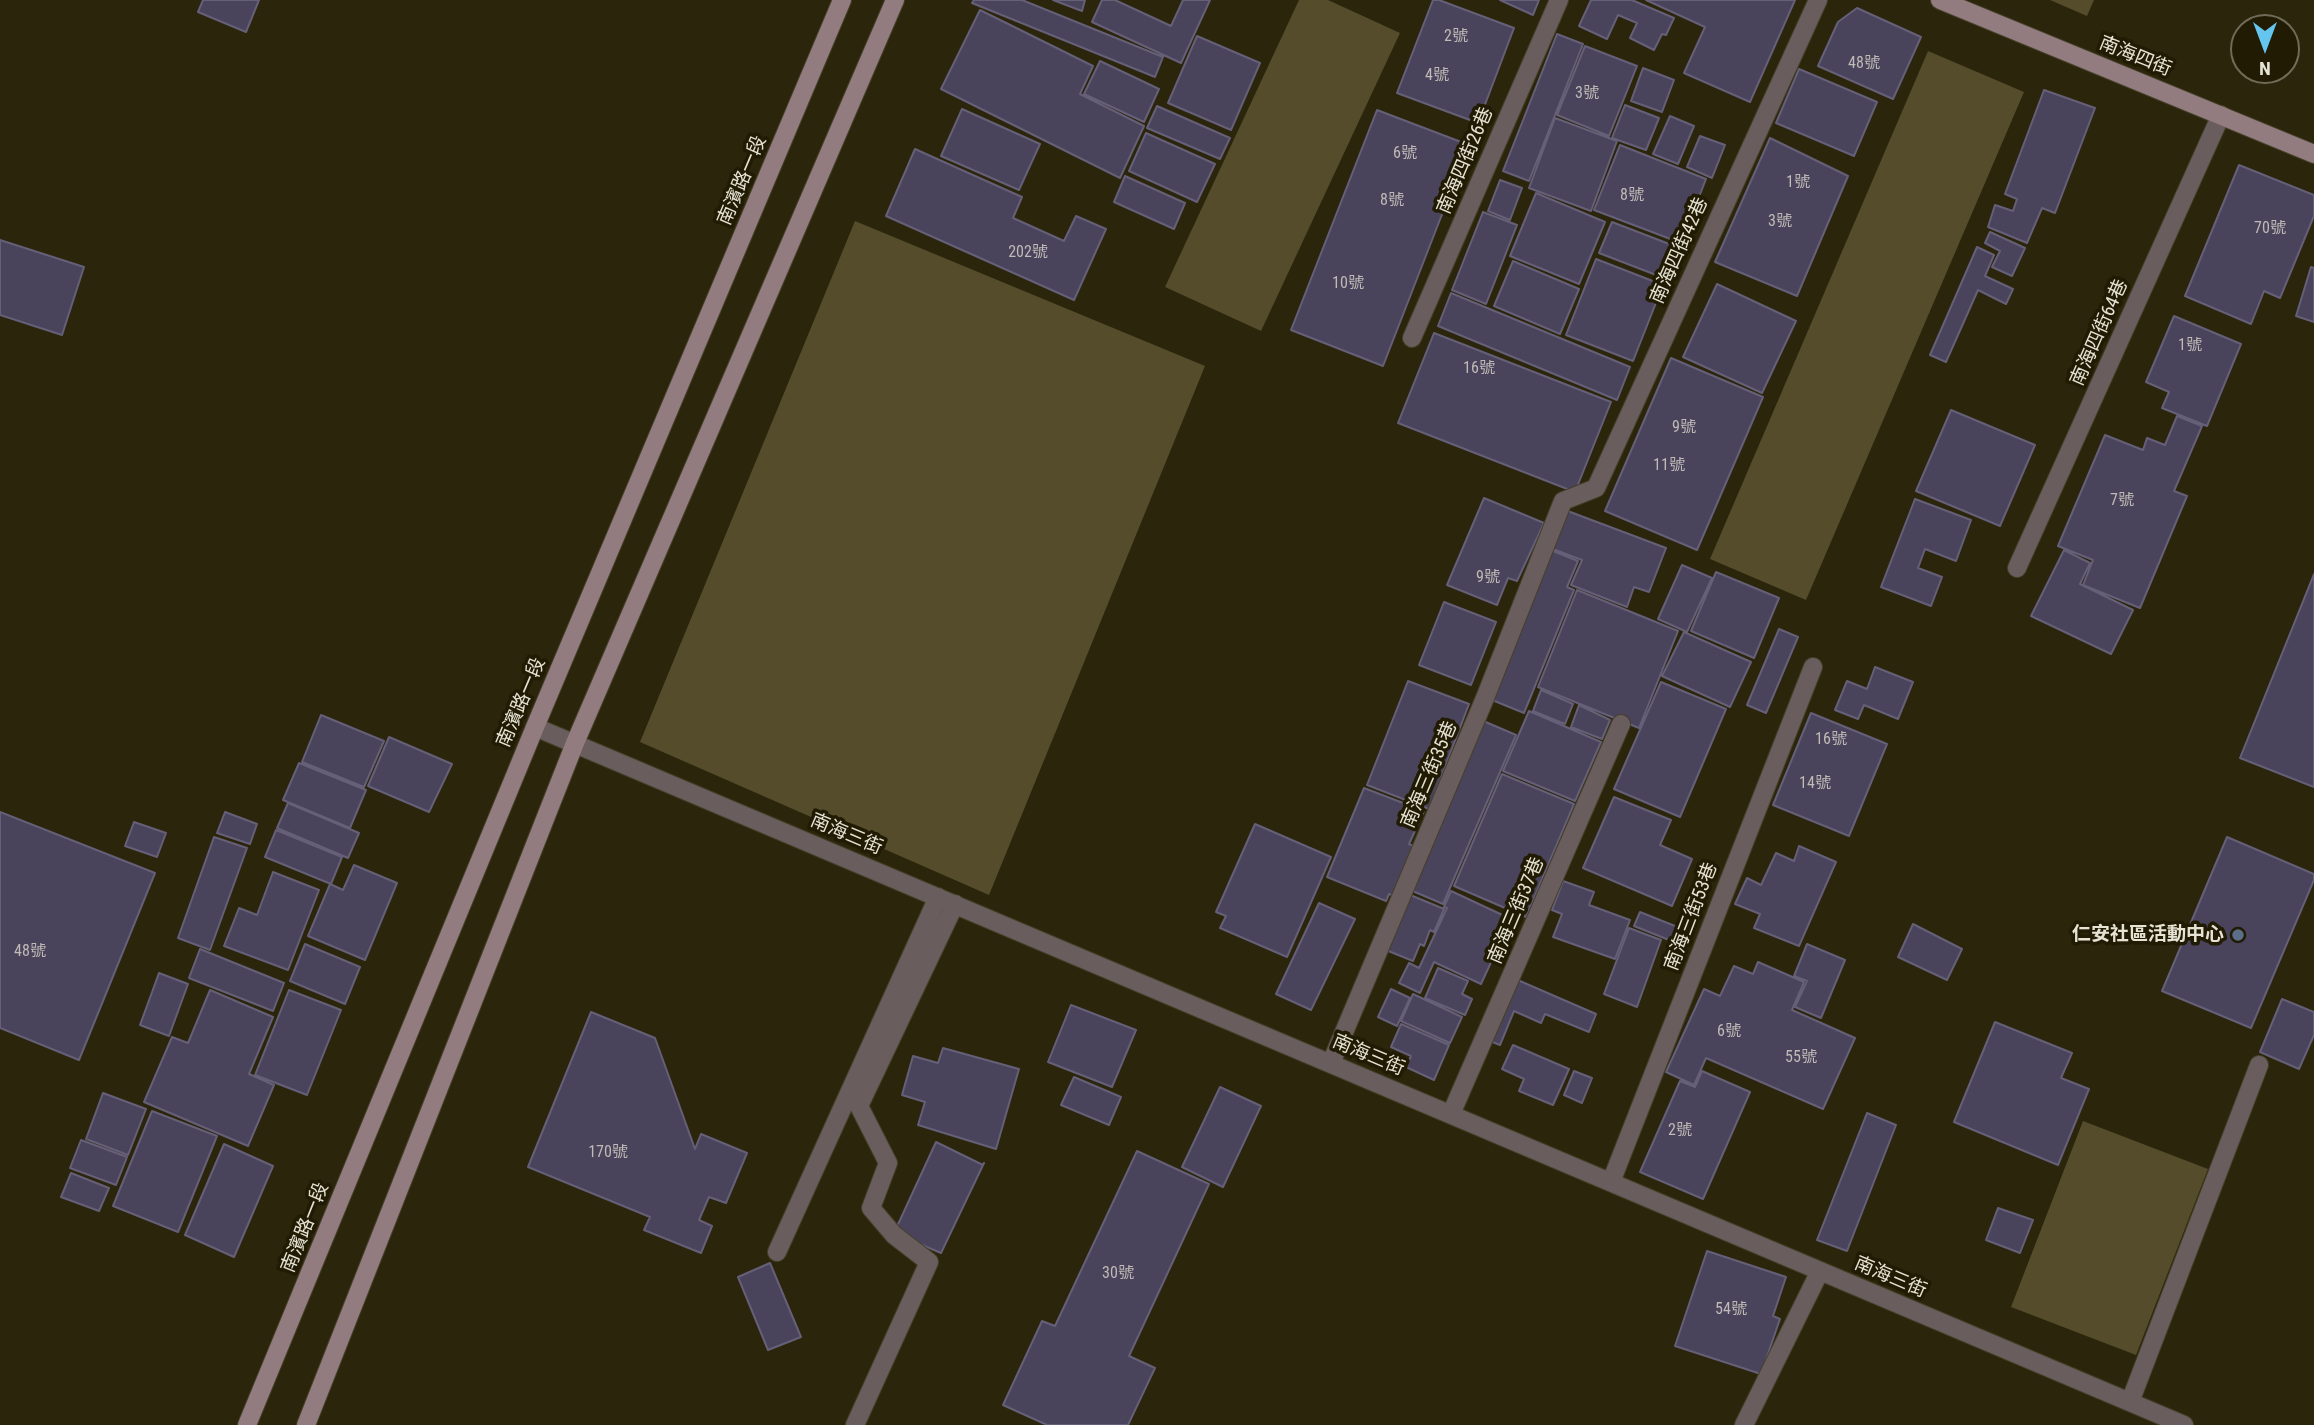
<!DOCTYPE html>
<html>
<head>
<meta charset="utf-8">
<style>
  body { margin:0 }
  #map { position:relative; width:2314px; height:1425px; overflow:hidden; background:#2b250c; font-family:"Roboto Condensed",sans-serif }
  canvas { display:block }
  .north { position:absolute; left:2230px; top:14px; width:70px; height:70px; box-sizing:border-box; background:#211b04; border:2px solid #706b57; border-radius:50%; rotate:180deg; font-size:19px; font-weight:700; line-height:28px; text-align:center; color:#e6e3d4 }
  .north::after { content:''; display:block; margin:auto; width:24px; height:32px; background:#64c5ee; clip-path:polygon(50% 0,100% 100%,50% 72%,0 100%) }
</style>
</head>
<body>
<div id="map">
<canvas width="2314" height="1425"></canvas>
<div class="north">N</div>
</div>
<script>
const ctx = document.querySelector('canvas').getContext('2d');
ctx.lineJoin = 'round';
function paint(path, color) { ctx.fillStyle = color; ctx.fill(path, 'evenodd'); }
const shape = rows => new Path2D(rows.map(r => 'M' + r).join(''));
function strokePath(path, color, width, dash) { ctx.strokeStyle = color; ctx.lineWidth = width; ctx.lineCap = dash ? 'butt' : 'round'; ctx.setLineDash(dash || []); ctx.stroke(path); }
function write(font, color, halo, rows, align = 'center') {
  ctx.font = font + ' "Roboto Condensed","Noto Sans TC",sans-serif'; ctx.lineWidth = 7; ctx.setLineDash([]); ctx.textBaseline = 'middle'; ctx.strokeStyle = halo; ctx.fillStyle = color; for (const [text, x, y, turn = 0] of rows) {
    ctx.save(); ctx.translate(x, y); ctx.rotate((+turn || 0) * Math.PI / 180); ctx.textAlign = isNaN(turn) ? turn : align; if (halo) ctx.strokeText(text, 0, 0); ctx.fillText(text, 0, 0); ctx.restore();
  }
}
paint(shape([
  [1299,0,1328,0,1400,33,1261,331,1165,287],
  [2050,0,2094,0,2087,16],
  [1928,51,2024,92,1806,600,1710,559],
  [855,221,1205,366,989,895,640,742],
  [2083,1121,2208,1169,2136,1355,2011,1307]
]), '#554c2b');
const building = shape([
  [203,0,259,0,246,32,198,12,203,0],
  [974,0,1022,0,1163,57,1155,77,972,3,974,0],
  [1053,0,1085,0,1082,11,1053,0],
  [1102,0,1115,0,1171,26,1183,0,1210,0,1181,63,1092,22,1102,0],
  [1433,0,1439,0,1514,28,1478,123,1397,93,1433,0],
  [1500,0,1539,0,1533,15,1500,0],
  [1591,0,1632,0,1674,18,1666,35,1662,34,1654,50,1630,38,1637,23,1618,15,1607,39,1579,26,1591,0],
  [1646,0,1795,0,1750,102,1684,73,1705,27,1646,0],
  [1857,8,1921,37,1893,99,1818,66,1838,22,1857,8],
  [980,10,1093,66,1080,94,1144,126,1120,178,941,89,980,10],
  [1557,34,1583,44,1529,181,1503,171,1557,34],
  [1197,36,1260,63,1231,130,1168,103,1197,36],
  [1585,46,1637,66,1609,136,1557,115,1585,46],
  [1100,61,1159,89,1144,122,1084,94,1100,61],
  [1643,68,1674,80,1662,112,1631,101,1643,68],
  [1799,69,1877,102,1854,156,1776,123,1799,69],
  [2044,90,2095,108,2055,213,2042,208,2027,243,1988,227,1995,205,2013,211,2017,199,2005,194,2044,90],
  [1625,105,1659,118,1646,150,1612,138,1625,105],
  [1157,106,1230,138,1220,159,1147,128,1157,106],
  [962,109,1040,144,1019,190,941,156,962,109],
  [1377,110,1469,145,1383,366,1291,330,1377,110],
  [1670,116,1694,126,1678,164,1653,154,1670,116],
  [1555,118,1617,141,1591,211,1529,188,1555,118],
  [1146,133,1215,164,1197,202,1129,171,1146,133],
  [1700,136,1725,145,1712,178,1687,167,1700,136],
  [1770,138,1848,176,1797,296,1715,262,1770,138],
  [1620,145,1706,179,1681,243,1594,210,1620,145],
  [915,149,1022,197,1013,218,1064,241,1076,216,1106,229,1074,300,886,216,915,149],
  [2239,165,2314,195,2314,216,2280,298,2264,291,2251,324,2185,296,2239,165],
  [1125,176,1185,203,1174,229,1114,202,1125,176],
  [1500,180,1522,188,1510,220,1488,211,1500,180],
  [1536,193,1605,222,1579,284,1510,256,1536,193],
  [1483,212,1517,225,1486,304,1452,290,1483,212],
  [1612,222,1677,247,1664,278,1599,253,1612,222],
  [1990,232,2025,248,2012,276,1992,267,2000,251,1985,243,1990,232],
  [0,240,84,267,62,335,0,315,0,240],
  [1977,247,1994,255,1985,276,2013,289,2006,304,1978,290,1946,362,1930,355,1977,247],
  [1596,259,1663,285,1633,361,1566,335,1596,259],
  [1513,261,1579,289,1560,334,1494,306,1513,261],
  [2311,267,2314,268,2314,322,2296,316,2311,267],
  [1717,284,1796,321,1762,393,1683,357,1717,284],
  [1451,293,1630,367,1617,400,1438,326,1451,293],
  [2174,316,2241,344,2207,426,2162,408,2169,392,2146,382,2174,316],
  [1434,333,1611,402,1575,492,1398,423,1434,333],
  [1671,358,1763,397,1697,550,1605,511,1671,358],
  [1951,410,2035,445,2000,526,1916,491,1951,410],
  [2177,416,2202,426,2174,491,2187,496,2140,608,2083,585,2093,560,2058,546,2105,435,2143,450,2147,438,2165,445,2177,416],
  [1484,498,1544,523,1517,581,1508,578,1497,605,1447,585,1484,498],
  [1915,499,1971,520,1956,561,1925,549,1918,568,1942,577,1931,606,1881,587,1915,499],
  [1565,510,1666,548,1649,592,1634,587,1627,607,1571,585,1582,560,1550,548,1565,510],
  [1548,549,1578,561,1567,587,1574,590,1524,713,1492,700,1548,549],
  [2064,550,2090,563,2080,584,2133,610,2111,654,2031,616,2064,550],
  [1682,565,1712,578,1687,632,1658,619,1682,565],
  [1716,572,1779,598,1754,658,1691,631,1716,572],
  [2314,574,2314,787,2240,758,2314,574],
  [1577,590,1678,631,1639,728,1538,687,1577,590],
  [1444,602,1496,622,1471,685,1419,665,1444,602],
  [1779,629,1798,637,1766,713,1747,705,1779,629],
  [1684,632,1751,662,1730,707,1662,676,1684,632],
  [1875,667,1913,682,1898,719,1864,705,1858,719,1835,710,1847,681,1867,689,1875,667],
  [1408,681,1469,704,1429,809,1367,785,1408,681],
  [1661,682,1726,709,1680,817,1614,789,1661,682],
  [1541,690,1573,704,1565,724,1533,711,1541,690],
  [1579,705,1610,720,1602,739,1571,727,1579,705],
  [1529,711,1601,742,1575,801,1503,771,1529,711],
  [1811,713,1887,744,1849,836,1773,805,1811,713],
  [321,715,384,741,364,787,302,762,321,715],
  [1481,720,1516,735,1443,904,1408,889,1481,720],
  [389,737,452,764,429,812,368,786,389,737],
  [299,763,366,790,350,828,283,800,299,763],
  [1502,774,1574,804,1526,917,1454,886,1502,774],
  [1364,788,1424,811,1409,844,1417,848,1397,897,1389,894,1386,901,1327,877,1364,788],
  [1614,797,1671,820,1660,845,1692,859,1672,906,1583,868,1614,797],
  [288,803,359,833,348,858,277,828,288,803],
  [0,812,155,873,79,1060,0,1028,0,812],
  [225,812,257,824,250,844,217,833,225,812],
  [134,822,166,833,157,857,125,846,134,822],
  [1255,824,1331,857,1287,957,1220,928,1226,916,1216,912,1255,824],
  [276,830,342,857,331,884,265,857,276,830],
  [214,837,247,848,210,950,178,938,214,837],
  [2227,837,2314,874,2314,880,2251,1028,2162,991,2227,837],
  [1799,846,1836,862,1799,946,1754,928,1760,914,1735,904,1747,878,1761,885,1776,853,1794,861,1799,846],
  [354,865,397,883,365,960,308,936,330,884,343,890,354,865],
  [273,872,319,890,288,970,224,946,239,908,257,915,273,872],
  [1563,881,1594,892,1589,905,1630,920,1615,959,1553,937,1562,914,1552,910,1563,881],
  [1451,891,1511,919,1481,984,1434,962,1420,993,1399,983,1409,963,1419,968,1447,908,1444,907,1451,891],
  [1403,892,1444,909,1434,932,1430,930,1424,946,1420,944,1413,961,1381,948,1403,892],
  [1319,903,1355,919,1311,1010,1276,994,1319,903],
  [1640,912,1690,932,1684,946,1634,926,1640,912],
  [1913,924,1962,949,1947,980,1898,957,1913,924],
  [1629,928,1661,940,1637,1007,1604,994,1629,928],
  [305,944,360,967,345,1004,290,981,305,944],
  [1807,944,1845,960,1821,1018,1795,1007,1807,981,1794,976,1807,944],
  [200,949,284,983,273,1011,189,978,200,949],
  [1758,962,1804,982,1792,1010,1855,1038,1823,1109,1706,1058,1694,1085,1666,1072,1704,989,1720,996,1734,966,1753,974,1758,962],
  [1438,968,1468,981,1462,994,1472,999,1465,1015,1425,998,1438,968],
  [159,973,188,984,169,1036,140,1025,159,973],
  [1513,978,1596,1014,1589,1032,1545,1014,1541,1023,1514,1011,1500,1045,1485,1039,1513,978],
  [1391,989,1410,998,1397,1026,1378,1017,1391,989],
  [210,990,273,1017,249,1074,274,1085,248,1146,144,1102,172,1037,188,1043,210,990],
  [289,990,341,1010,307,1095,255,1075,289,990],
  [1413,994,1462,1017,1450,1043,1401,1021,1413,994],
  [2282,999,2314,1012,2314,1035,2299,1069,2260,1052,2282,999],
  [1071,1005,1136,1030,1112,1087,1048,1062,1071,1005],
  [591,1012,655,1038,695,1149,701,1134,747,1153,726,1203,709,1197,699,1220,712,1226,701,1253,644,1230,650,1217,528,1167,591,1012],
  [1995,1022,2072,1053,2061,1078,2089,1089,2058,1165,1954,1122,1995,1022],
  [1401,1024,1449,1045,1434,1080,1406,1067,1411,1056,1391,1047,1401,1024],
  [1513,1045,1569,1069,1553,1105,1519,1091,1524,1079,1502,1069,1513,1045],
  [943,1048,1019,1069,996,1149,918,1125,925,1102,902,1095,913,1056,938,1063,943,1048],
  [1574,1071,1592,1078,1582,1103,1564,1095,1574,1071],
  [1702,1071,1750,1092,1703,1199,1640,1172,1680,1081,1695,1087,1702,1071],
  [1074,1077,1121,1097,1109,1125,1061,1105,1074,1077],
  [1220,1087,1261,1106,1223,1187,1182,1167,1220,1087],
  [103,1093,146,1109,128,1155,86,1139,103,1093],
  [152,1111,217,1136,178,1232,113,1206,152,1111],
  [1867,1113,1896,1125,1847,1251,1817,1240,1867,1113],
  [81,1140,127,1157,116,1185,70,1168,81,1140],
  [936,1142,983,1165,984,1163,941,1253,894,1233,936,1142],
  [224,1144,273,1166,234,1257,185,1235,224,1144],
  [1137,1151,1209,1184,1129,1356,1155,1368,1128,1425,1047,1425,1003,1405,1042,1321,1055,1326,1137,1151],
  [71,1173,109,1188,99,1211,61,1197,71,1173],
  [1998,1208,2033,1220,2020,1253,1986,1240,1998,1208],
  [1707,1251,1786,1277,1773,1316,1780,1319,1761,1374,1675,1346,1707,1251],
  [770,1263,801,1337,768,1350,738,1277,770,1263]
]);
paint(building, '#49435b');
strokePath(building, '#655f78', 2);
const lane = shape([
  [1412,338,1559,0],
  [2017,568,2221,115],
  [1331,1063,1485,698,1563,501,1596,488,1818,0],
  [1451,1114,1621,724],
  [1611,1182,1813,667]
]);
const street = shape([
  [535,727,2184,1425],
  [777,1252,938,897],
  [2130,1402,2259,1065],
  [855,1425,929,1262,894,1235,871,1208,888,1163,859,1106,955,904],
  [1744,1425,1820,1271]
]);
const secondary = shape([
  [1940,0,2314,154],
  [247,1425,535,727,842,0],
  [306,1425,575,743,895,0]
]);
strokePath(lane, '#454028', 20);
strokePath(street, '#454028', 20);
strokePath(secondary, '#454028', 20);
strokePath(lane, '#6a5d5e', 18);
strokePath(street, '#6a5d5e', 18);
strokePath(secondary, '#927c7f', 18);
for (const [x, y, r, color] of [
  [2238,935,7,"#5c6f8a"]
]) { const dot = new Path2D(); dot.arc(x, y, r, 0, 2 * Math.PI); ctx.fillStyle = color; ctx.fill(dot); strokePath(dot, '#211b04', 2.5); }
write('16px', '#bfbbb6', null, [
  ["2號",1456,37],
  ["48號",1864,64],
  ["4號",1437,76],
  ["3號",1587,94],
  ["6號",1405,154],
  ["1號",1798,183],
  ["8號",1632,196],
  ["8號",1392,201],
  ["3號",1780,222],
  ["70號",2270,229],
  ["202號",1028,253],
  ["10號",1348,284],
  ["1號",2190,346],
  ["16號",1479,369],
  ["9號",1684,428],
  ["11號",1669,466],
  ["7號",2122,501],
  ["9號",1488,578],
  ["16號",1831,740],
  ["14號",1815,784],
  ["48號",30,952],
  ["6號",1729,1032],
  ["55號",1801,1058],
  ["2號",1680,1131],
  ["170號",608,1153],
  ["30號",1118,1274],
  ["54號",1731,1310]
]);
write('19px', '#e6e3d4', '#211b04', [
  ["南海四街",2135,57,22],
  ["南海四街26巷",1466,161,-67],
  ["南濱路一段",743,181,-67],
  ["南海四街42巷",1680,251,-66],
  ["南海四街64巷",2100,333,-66],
  ["南濱路一段",522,703,-67],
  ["南海三街35巷",1430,775,-67],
  ["南海三街",846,835,23],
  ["南海三街37巷",1517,911,-67],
  ["南海三街53巷",1692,917,-69],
  ["南海三街",1368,1056,23],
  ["南濱路一段",306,1228,-68],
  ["南海三街",1890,1278,23]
]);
write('bold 19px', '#e6e3d4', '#211b04', [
  ["仁安社區活動中心",2224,935]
], 'right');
</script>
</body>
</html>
